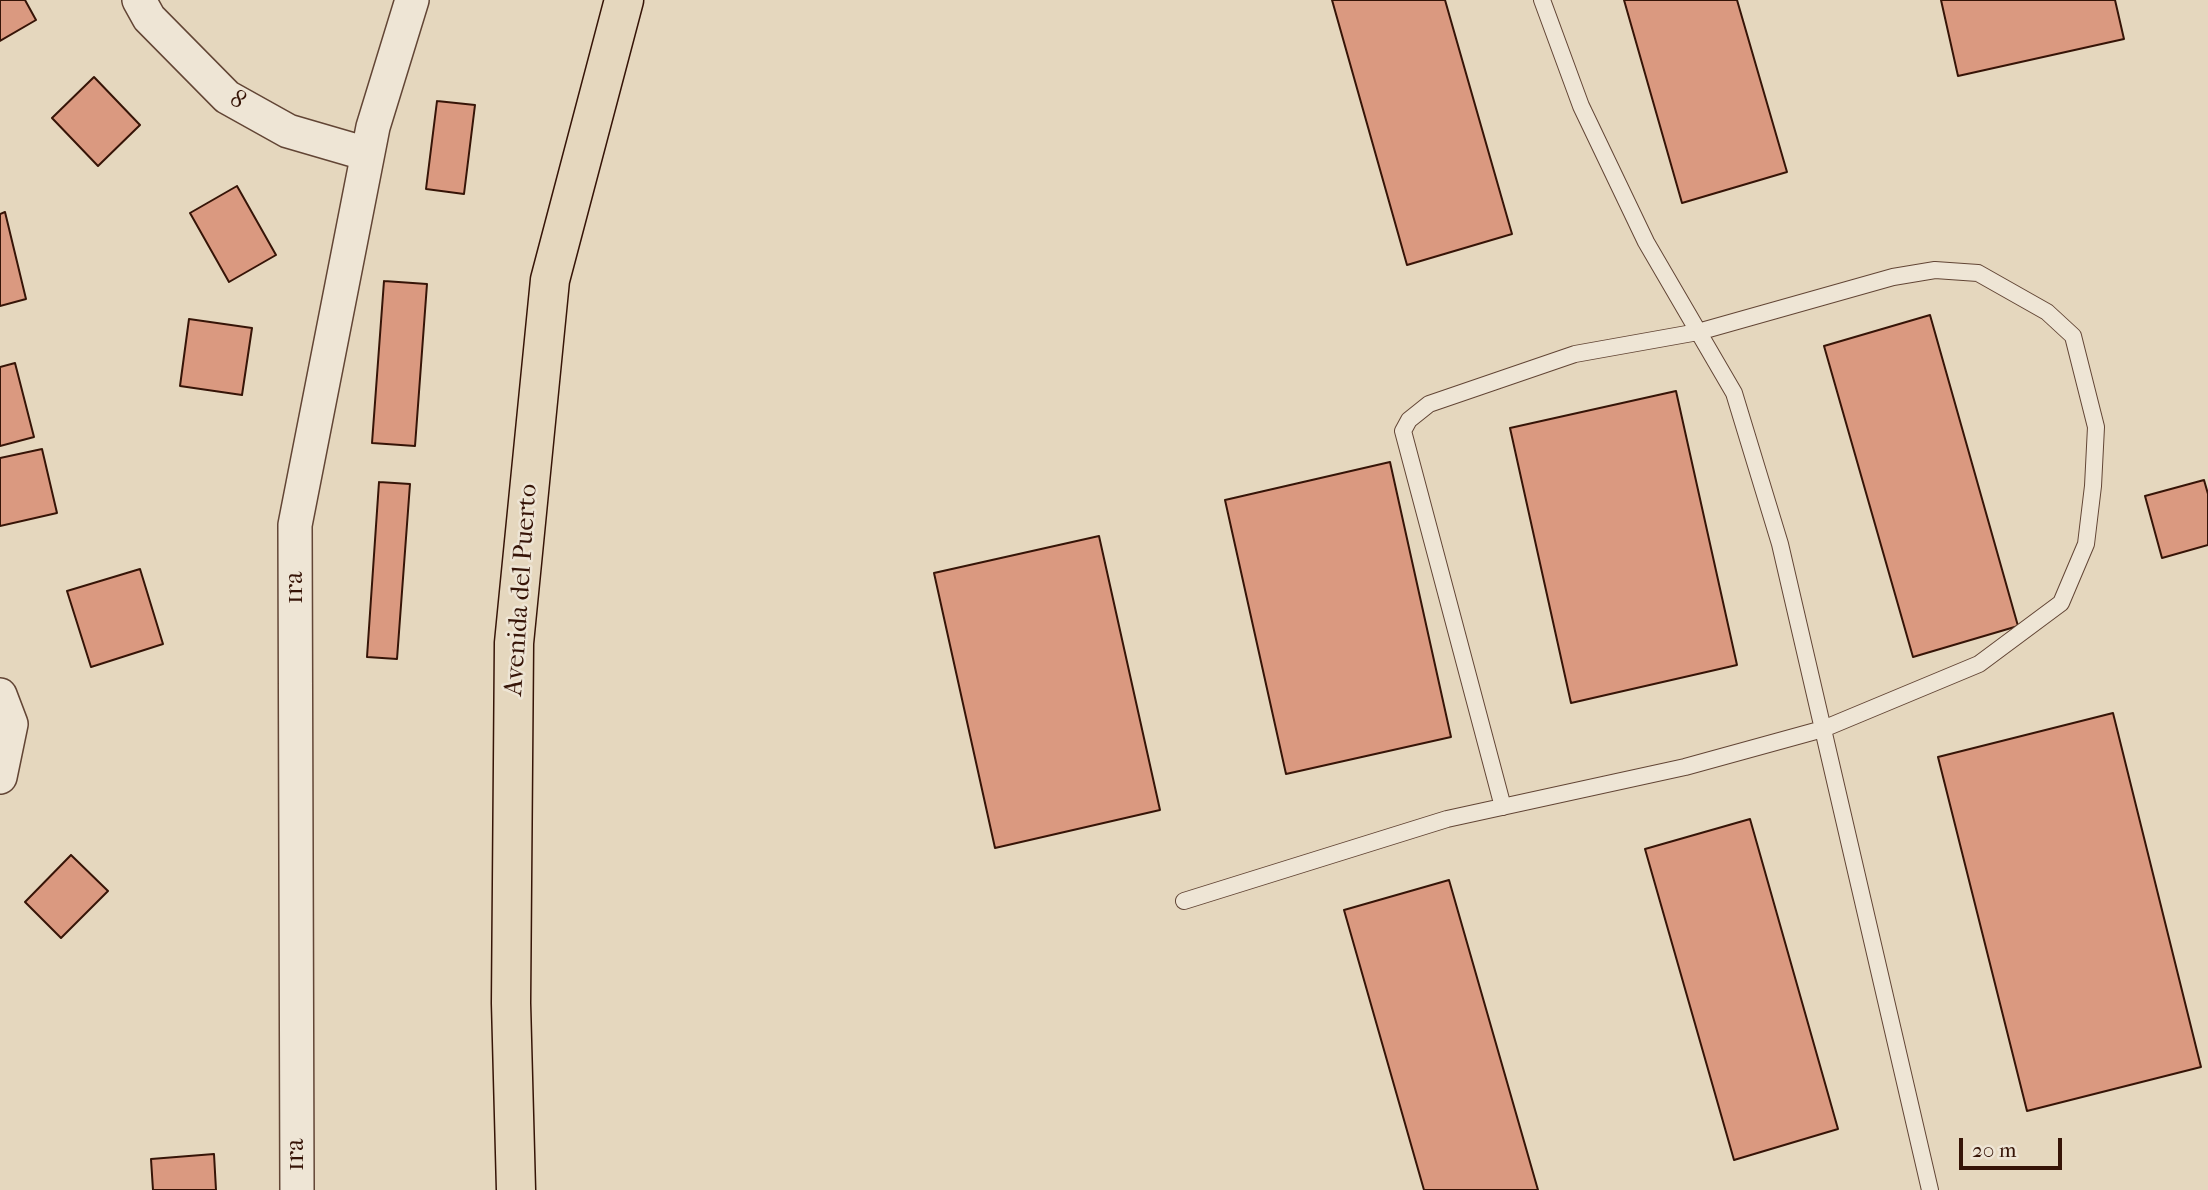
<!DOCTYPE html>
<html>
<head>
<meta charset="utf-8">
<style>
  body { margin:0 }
  #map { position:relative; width:2208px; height:1190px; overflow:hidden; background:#e5d7be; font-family:"IM FELL French Canon",serif }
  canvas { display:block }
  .scale { position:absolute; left:1959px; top:1138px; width:103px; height:32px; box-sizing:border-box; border:4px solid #361407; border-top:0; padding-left:9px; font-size:21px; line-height:24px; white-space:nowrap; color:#361407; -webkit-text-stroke:5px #eee5d5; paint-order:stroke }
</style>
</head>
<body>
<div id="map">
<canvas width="2208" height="1190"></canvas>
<div class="scale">20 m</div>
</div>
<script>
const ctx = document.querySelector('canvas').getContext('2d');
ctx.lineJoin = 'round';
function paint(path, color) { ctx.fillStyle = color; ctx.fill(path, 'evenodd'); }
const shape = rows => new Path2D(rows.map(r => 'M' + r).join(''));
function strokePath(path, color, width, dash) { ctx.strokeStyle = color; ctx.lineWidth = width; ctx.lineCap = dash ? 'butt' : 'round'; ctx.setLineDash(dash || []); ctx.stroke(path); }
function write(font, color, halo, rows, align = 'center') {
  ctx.font = font + ' "IM FELL French Canon",serif'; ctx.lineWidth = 5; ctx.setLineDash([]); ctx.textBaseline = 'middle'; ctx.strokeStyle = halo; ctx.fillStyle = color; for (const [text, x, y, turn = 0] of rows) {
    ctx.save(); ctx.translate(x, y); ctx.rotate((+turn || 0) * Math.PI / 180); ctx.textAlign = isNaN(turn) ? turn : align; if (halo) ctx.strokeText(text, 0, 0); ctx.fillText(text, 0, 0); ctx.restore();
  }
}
const building = shape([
  [0,0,25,0,36,20,0,41,0,0],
  [1332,0,1445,0,1512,234,1407,265,1332,0],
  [1624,0,1737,0,1787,172,1682,203,1624,0],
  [1941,0,2115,0,2124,39,1958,76,1941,0],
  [94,77,140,125,98,166,52,118,94,77],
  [437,101,475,105,464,194,426,189,437,101],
  [237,186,276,255,229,282,190,213,237,186],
  [5,212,26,299,0,306,0,214,5,212],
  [384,281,427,284,415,446,372,443,384,281],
  [1930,315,2018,626,1913,657,1824,346,1930,315],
  [189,319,252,328,242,395,180,386,189,319],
  [15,363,34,437,0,446,0,367,15,363],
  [1676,391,1737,665,1571,703,1510,428,1676,391],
  [42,449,57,513,0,526,0,458,42,449],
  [1390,462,1451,737,1286,774,1225,500,1390,462],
  [2204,480,2208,494,2208,545,2162,558,2145,496,2204,480],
  [379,482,410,484,397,659,367,657,379,482],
  [1099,536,1160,810,995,848,934,573,1099,536],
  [140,569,163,644,91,667,67,591,140,569],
  [2113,713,2201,1067,2027,1111,1938,757,2113,713],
  [1750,819,1838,1129,1734,1160,1645,849,1750,819],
  [71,855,108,891,61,938,25,902,71,855],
  [1449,880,1538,1190,1424,1190,1344,910,1449,880],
  [214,1154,216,1190,153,1190,151,1159,214,1154]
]);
paint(building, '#da9980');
strokePath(building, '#361407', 2);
const lane = shape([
  [1542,0,1581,106,1646,242,1734,393,1780,544,1930,1190],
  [1184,901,1447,819,1685,767,1823,729,1979,664,2061,603,2086,544,2093,486,2096,427,2073,336,2047,312,1978,273,1935,270,1893,277,1698,332,1575,354,1429,404,1409,420,1403,431,1503,807]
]);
const street = shape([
  [139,0,149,18,227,97,288,131,367,154],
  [0,695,11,724,0,777],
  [297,1190,295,525,373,127,412,0]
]);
const primary = shape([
  [516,1190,511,1003,514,643,550,280,624,0]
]);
strokePath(lane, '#624535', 18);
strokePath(street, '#624535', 36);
strokePath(primary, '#361407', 41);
strokePath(lane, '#eee5d5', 16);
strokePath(street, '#eee5d5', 33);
strokePath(primary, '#e5d7be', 38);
write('26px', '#361407', '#eee5d5', [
  ["8",237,101,33],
  ["1ra",296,588,-90],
  ["Avenida del Puerto",522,590,-86],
  ["1ra",297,1155,-90]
]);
</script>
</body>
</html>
